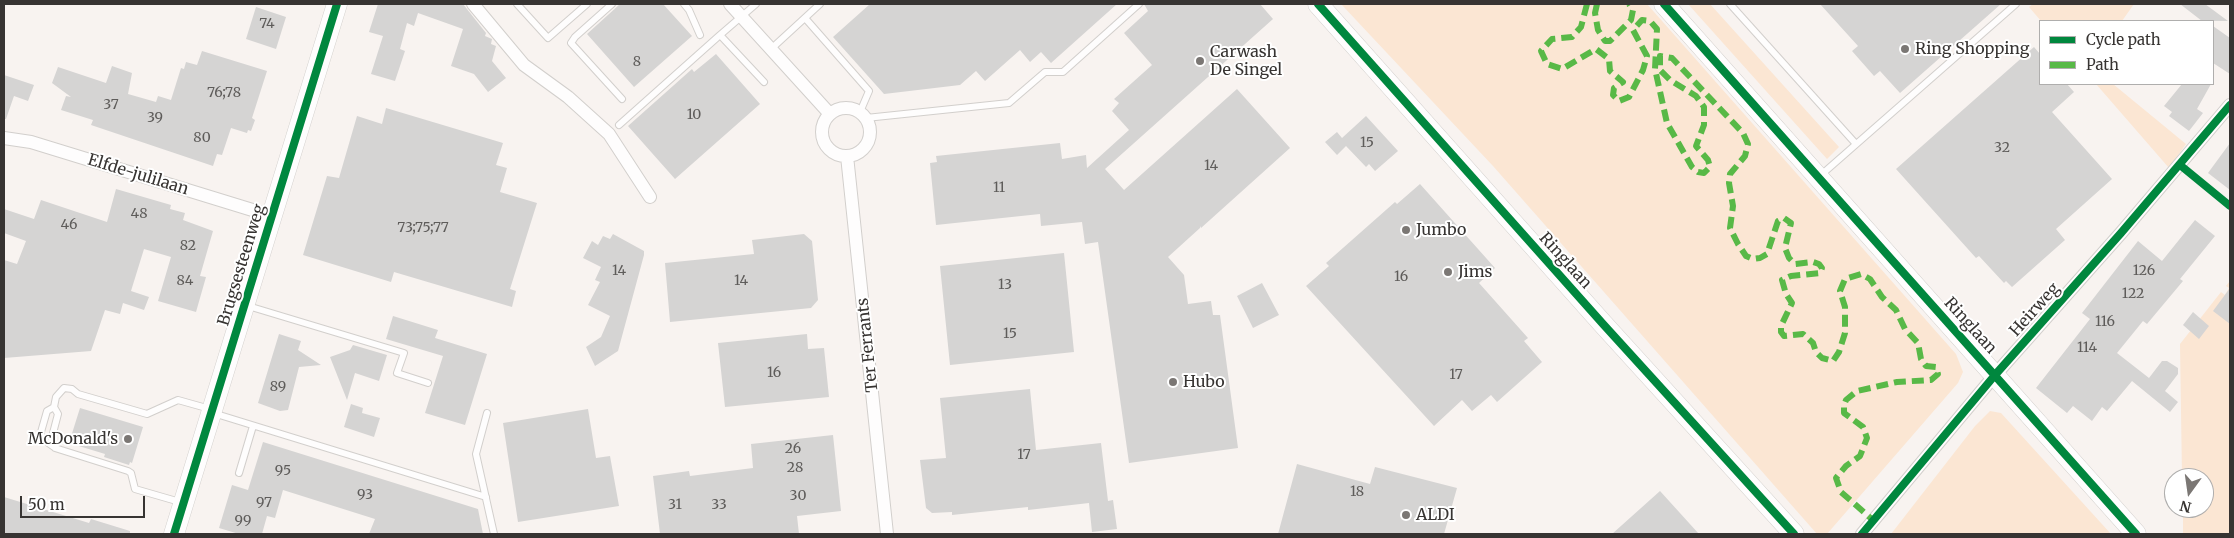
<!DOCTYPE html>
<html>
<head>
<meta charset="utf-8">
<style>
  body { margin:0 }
  #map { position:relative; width:2234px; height:538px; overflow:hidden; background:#f8f3f0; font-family:Merriweather,serif }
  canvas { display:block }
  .frame { position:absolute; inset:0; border:5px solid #373432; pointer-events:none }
  .legend { position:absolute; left:2039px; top:20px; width:175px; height:65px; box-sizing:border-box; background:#fff; border:1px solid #afaead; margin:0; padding:6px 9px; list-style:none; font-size:15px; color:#373432 }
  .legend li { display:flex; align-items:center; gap:10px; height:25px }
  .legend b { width:25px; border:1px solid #afaead }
  .north { position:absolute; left:2164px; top:468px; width:50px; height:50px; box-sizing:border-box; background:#fff; border:1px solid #afaead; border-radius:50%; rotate:194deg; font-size:14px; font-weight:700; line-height:20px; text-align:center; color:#373432 }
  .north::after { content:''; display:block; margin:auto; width:18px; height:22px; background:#7b7774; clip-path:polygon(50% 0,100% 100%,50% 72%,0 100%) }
  .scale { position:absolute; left:20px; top:496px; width:125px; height:22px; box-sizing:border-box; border:2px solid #373432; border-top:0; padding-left:6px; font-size:15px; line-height:18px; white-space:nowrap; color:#373432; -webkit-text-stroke:4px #fff; paint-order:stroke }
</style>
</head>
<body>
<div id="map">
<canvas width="2234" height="538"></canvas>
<div class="frame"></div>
<ul class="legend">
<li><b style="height:6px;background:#00873e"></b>Cycle path</li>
<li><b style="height:6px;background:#58b947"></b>Path</li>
</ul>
<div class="north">N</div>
<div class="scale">50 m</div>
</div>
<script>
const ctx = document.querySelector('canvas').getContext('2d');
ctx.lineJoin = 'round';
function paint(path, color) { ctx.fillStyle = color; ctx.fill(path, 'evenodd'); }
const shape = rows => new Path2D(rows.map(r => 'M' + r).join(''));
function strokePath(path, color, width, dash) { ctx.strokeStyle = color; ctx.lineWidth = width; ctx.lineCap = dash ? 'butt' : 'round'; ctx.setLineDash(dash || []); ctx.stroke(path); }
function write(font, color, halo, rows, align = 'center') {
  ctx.font = font + ' Merriweather,serif'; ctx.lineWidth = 4; ctx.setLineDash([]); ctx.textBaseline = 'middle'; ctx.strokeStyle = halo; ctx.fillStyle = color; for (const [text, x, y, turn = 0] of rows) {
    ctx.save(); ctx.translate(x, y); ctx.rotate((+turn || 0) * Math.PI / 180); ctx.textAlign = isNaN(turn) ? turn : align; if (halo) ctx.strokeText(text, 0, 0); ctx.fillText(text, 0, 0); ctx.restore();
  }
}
paint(shape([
  [1341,4,1647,4,1956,354,1963,372,1958,383,1827,534,1817,534,1493,166],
  [1688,4,1710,4,1839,147,1827,159],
  [2033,4,2134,4,2122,21,2041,21,2029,7],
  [2096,84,2113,84,2186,144,2169,168],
  [2230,281,2230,534,2183,534,2183,508,2204,508,2204,478,2182,478,2180,344,2221,292,2225,295,2229,288,2226,286],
  [1990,411,2001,413,2111,534,1891,534,1975,426]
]), '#fbe6d3');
paint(shape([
  [378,4,463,4,486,33,485,36,492,39,491,44,496,46,492,61,506,78,488,92,474,74,451,66,463,29,418,13,414,26,407,23,400,49,405,51,395,81,371,74,383,36,369,32],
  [620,4,663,4,692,36,634,87,587,34],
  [870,4,1117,4,1051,63,1041,52,1030,62,1020,50,985,81,976,71,960,85,884,94,833,37],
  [1144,4,1260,4,1273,19,1105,169,1124,190,1237,89,1290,148,1201,228,1200,226,1200,228,1168,257,1184,275,1188,304,1211,301,1213,315,1220,315,1238,448,1129,463,1098,242,1085,244,1082,222,1041,226,1040,214,936,225,930,163,937,162,936,156,1060,143,1062,159,1086,155,1087,168,1129,130,1112,111,1119,103,1114,99,1152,65,1124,33,1148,11],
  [1820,4,2001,4,1900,93,1880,71,1874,76,1852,51,1858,46],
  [2180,4,2205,4,2228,21,2202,21],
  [256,7,286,17,276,49,246,39],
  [2213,26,2230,38,2230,74,2213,63],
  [2034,47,2040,54,2040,84,2067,84,2074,92,2052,112,2112,179,2056,229,2065,240,2012,287,2006,281,2004,283,1979,256,1976,258,1896,169],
  [202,51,267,71,252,118,255,120,251,131,248,130,247,133,231,128,222,155,217,154,213,166,91,125,93,120,61,110,66,96,71,97,52,83,58,67,106,83,112,66,132,73,128,94,156,102,158,96,171,100,181,68,184,69,186,62,197,65],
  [716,54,760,104,675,179,628,126,692,69,694,72],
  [4,75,34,85,28,101,14,96,6,119,4,119],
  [2182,84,2211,84,2197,109,2203,113,2189,131,2169,116,2172,112,2164,106],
  [386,108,503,143,496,165,507,168,500,192,537,203,510,289,516,291,512,307,394,272,391,282,303,255,327,176,339,178,357,116,382,124],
  [1366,116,1398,151,1375,171,1369,164,1366,167,1346,146,1337,155,1325,142,1337,132,1342,138],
  [2230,143,2230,190,2208,173],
  [1420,184,1495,268,1479,283,1528,338,1524,341,1542,362,1497,402,1491,395,1472,411,1462,400,1434,426,1306,286,1329,266,1326,263,1395,202,1397,204],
  [116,189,171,205,170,209,185,213,183,220,213,231,200,276,206,277,196,312,158,301,171,257,144,249,131,291,149,297,144,310,123,303,120,314,105,310,91,351,4,358,4,260,17,264,26,241,4,233,4,209,34,219,41,200,107,222],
  [2195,220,2215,236,2180,279,2183,281,2147,324,2143,321,2117,353,2149,378,2162,361,2167,361,2178,368,2178,374,2165,391,2178,402,2170,412,2132,381,2107,411,2102,407,2092,421,2073,406,2067,413,2036,388,2090,319,2082,313,2138,241,2162,261],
  [613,234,644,251,644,255,618,351,595,366,586,347,601,337,610,316,588,305,600,282,595,280,601,267,583,258,592,241,598,245,603,236,610,239],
  [804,234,812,241,818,300,811,308,670,322,665,263,754,254,752,240],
  [1064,253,1074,352,950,365,940,266],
  [1262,283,1279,315,1253,328,1237,296],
  [2230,288,2230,324,2213,311],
  [2193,312,2209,326,2199,339,2183,325],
  [393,316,438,330,435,338,487,354,465,425,425,413,443,356,386,339],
  [279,334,301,341,298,350,321,365,299,367,288,410,280,411,258,403],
  [807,334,808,349,824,348,829,397,725,407,718,343],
  [353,345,387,355,379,381,355,373,347,400,330,357,350,350],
  [1030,389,1036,450,1101,443,1108,501,1113,500,1117,529,1092,532,1089,503,1028,510,1028,507,952,515,952,512,932,513,926,508,920,460,946,458,940,398],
  [351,404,363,408,362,413,380,418,374,437,344,427],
  [80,408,143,427,132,463,130,462,129,465,104,457,105,454,69,443],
  [588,409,596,458,610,456,619,506,518,522,503,423],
  [833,435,841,511,797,516,799,534,660,534,653,476,689,471,690,476,753,468,751,444],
  [263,442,478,509,483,534,369,534,375,519,283,490,275,518,267,516,262,534,239,534,219,528,232,485,248,490],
  [1297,464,1370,484,1375,467,1457,488,1444,534,1278,534],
  [1660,491,1699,534,1612,534],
  [4,497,89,523,91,519,130,531,130,534,4,534]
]), '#d5d4d3');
const lane = shape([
  [517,4,548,38,587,4],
  [612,4,575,37,571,43,622,99],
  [684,4,689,10,700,35],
  [756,4,720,35,764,82],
  [1730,4,1856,144],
  [805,18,869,91,860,112],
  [771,49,820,4],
  [866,118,1009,103,1045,72,1063,72,1139,4],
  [619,125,720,35],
  [1821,175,2016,4],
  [248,306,404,353,397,373,428,383],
  [54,407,47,411,41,432,41,438,54,447],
  [213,413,486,497],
  [487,413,476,454,494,534],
  [239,473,253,426],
  [180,502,135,489,131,473,128,471,55,448,52,444,52,437,58,414,54,407,56,397,64,388,72,389,78,394,147,414,178,400,210,409]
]);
const street = shape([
  [473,4,524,65,568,97,609,134,650,197],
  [730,4,829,113],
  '822 132a24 24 0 1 1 48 0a24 24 0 1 1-48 0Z',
  [4,138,31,142,272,216],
  [847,156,887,534],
  [1862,534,1995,375,2121,233,2230,105]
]);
const primary = shape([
  [1318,4,1603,324,1794,534],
  [1664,4,2136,534],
  [174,534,337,4]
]);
strokePath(lane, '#d2cfcc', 8);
strokePath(street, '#d2cfcc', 14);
strokePath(primary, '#d2cfcc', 21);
strokePath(lane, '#fefdfd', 6);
strokePath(street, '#fefdfd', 12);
strokePath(primary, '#fefdfd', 20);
strokePath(shape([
  [1587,4,1581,27,1572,37,1552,39,1541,51,1547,64,1562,69,1596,49,1609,59,1610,71,1623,82,1614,88,1613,95,1619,101,1629,97,1643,70,1647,56,1633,30,1642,20,1650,21,1657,29,1655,69,1667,123,1692,167,1698,172,1704,173,1710,167,1708,160,1696,146,1704,125,1704,107,1696,96,1670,80,1660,70,1660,56,1672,58,1743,133,1748,144,1745,156,1730,174,1729,183,1733,206,1730,228,1738,244,1746,256,1753,259,1760,258,1767,254,1778,221,1784,218,1791,223,1785,248,1789,258,1795,264,1813,262,1819,264,1822,268,1820,273,1791,276,1782,280,1786,294,1792,303,1781,326,1781,332,1784,336,1803,334,1813,343,1816,352,1822,358,1833,361,1839,352,1845,333,1845,307,1840,291,1845,279,1861,274,1870,279,1882,297,1896,310,1905,329,1918,343,1921,359,1926,366,1936,367,1938,374,1931,380,1897,382,1857,391,1846,400,1844,405,1844,413,1863,427,1867,438,1860,456,1846,466,1836,478,1841,492,1874,521],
  [1597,4,1595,13,1598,30,1605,41,1610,41,1631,20,1633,10,1629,4]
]), '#58b947', 6, [12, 6]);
strokePath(shape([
  [1318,4,1603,324,1794,534],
  [1664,4,2136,534],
  [2180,165,2230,206],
  [174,534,337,4],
  [1862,534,1995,375,2121,233,2230,105]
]), '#00873e', 8);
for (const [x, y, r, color] of [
  [1905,49,5,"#7b7774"],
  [1200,61,5,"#7b7774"],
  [1406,230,5,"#7b7774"],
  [1448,272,5,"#7b7774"],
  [1173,382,5,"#7b7774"],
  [128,439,5,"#7b7774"],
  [1406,515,5,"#7b7774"]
]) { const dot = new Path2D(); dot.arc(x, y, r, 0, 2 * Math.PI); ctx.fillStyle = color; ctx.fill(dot); strokePath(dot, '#fff', 2); }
write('14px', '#5e5c5a', null, [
  ["74",267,24],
  ["8",637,62],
  ["76;78",224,93],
  ["37",111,105],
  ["10",694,115],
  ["39",155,118],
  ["80",202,138],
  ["15",1367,143],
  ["32",2002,148],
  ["14",1211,166],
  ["11",999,188],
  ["48",139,214],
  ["46",69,225],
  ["73;75;77",423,228],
  ["82",188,246],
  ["14",619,271],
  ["126",2144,271],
  ["16",1401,277],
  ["84",185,281],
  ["14",741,281],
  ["13",1005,285],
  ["122",2133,294],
  ["116",2105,322],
  ["15",1010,334],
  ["114",2087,348],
  ["16",774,373],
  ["17",1456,375],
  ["89",278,387],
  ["26",793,449],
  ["17",1024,455],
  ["28",795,468],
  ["95",283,471],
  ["18",1357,492],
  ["93",365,495],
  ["30",798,496],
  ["97",264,503],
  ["31",675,505],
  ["33",719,505],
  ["99",243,521]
]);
write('16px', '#373432', '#fff', [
  ["Ring Shopping",1915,49],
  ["Carwash",1210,52],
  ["De Singel",1210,70],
  ["Jumbo",1416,230],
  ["Jims",1458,272],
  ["Hubo",1183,382],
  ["McDonald's",118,439,"right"],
  ["ALDI",1416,515]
], 'left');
write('16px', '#373432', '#fff', [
  ["Elfde-julilaan",138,175,17],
  ["Ringlaan",1565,261,48],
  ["Brugsesteenweg",242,265,-73],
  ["Heirweg",2035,310,-48],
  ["Ringlaan",1970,326,48],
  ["Ter Ferrants",868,345,-96]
]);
</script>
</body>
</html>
